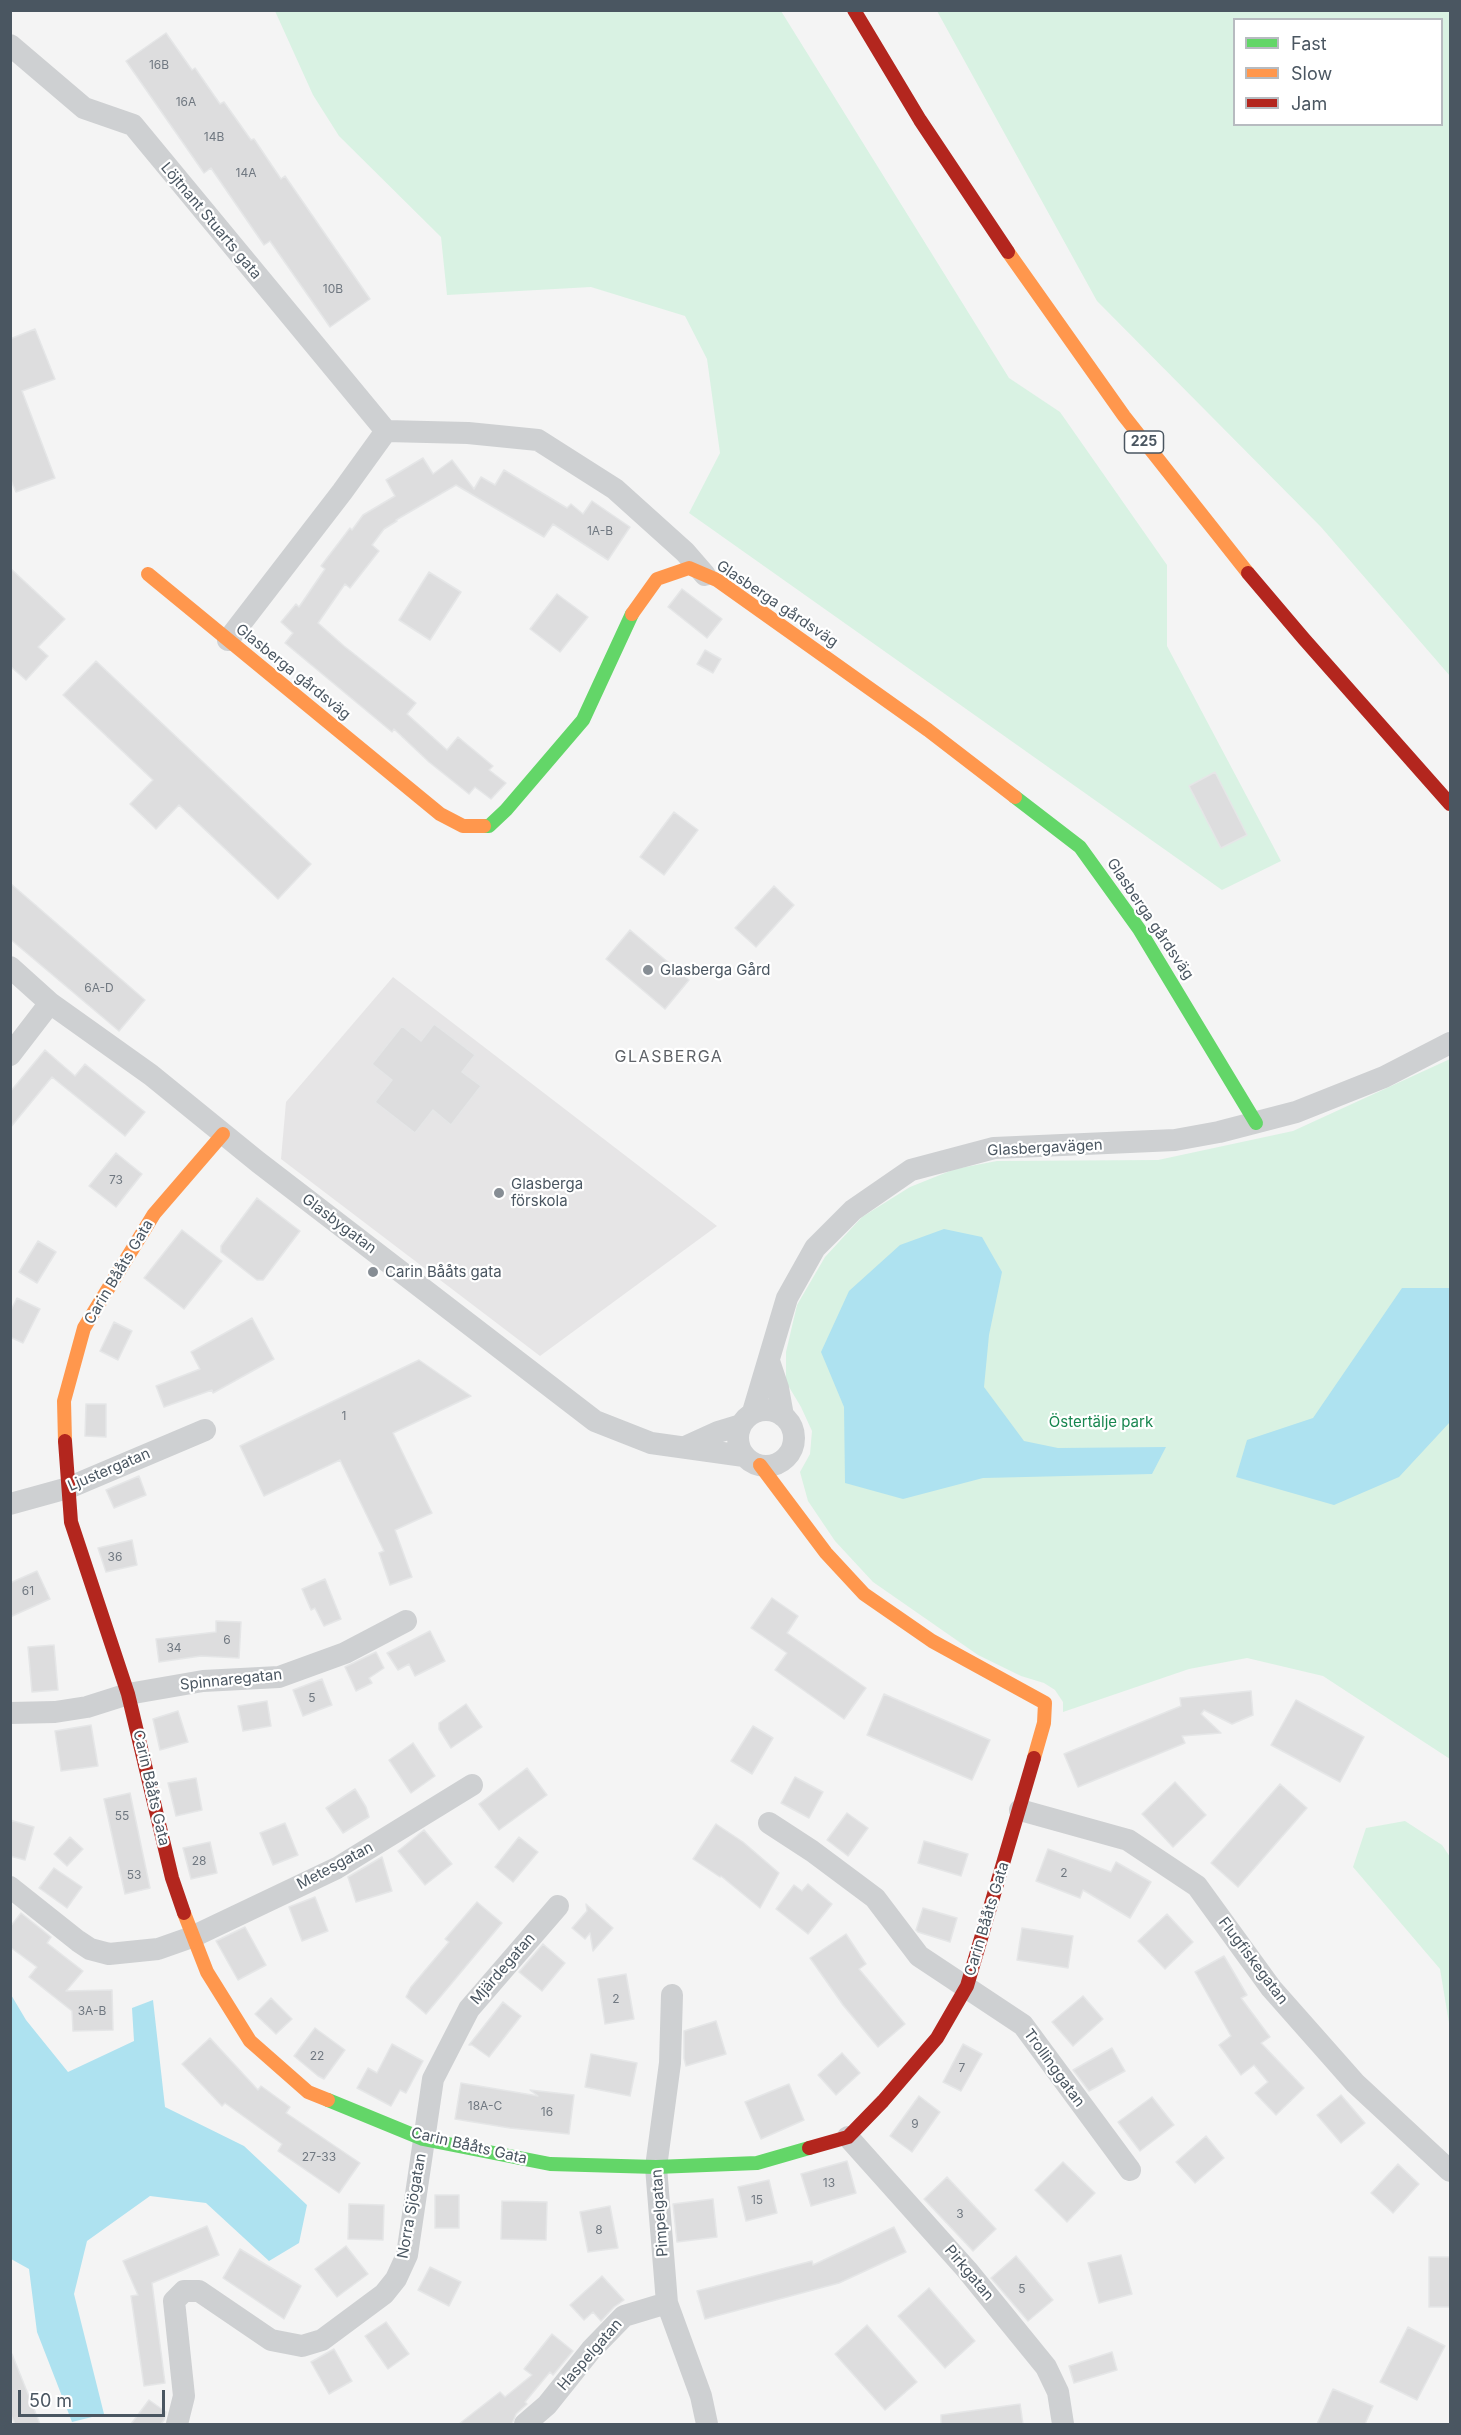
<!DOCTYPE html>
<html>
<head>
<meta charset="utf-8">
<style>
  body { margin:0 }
  #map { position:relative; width:1461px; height:2435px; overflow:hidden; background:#f4f4f4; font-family:Inter,sans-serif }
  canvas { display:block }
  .frame { position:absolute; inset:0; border:12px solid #4a5661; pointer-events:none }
  .legend { position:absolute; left:1233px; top:18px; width:210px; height:108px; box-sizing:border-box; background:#fff; border:2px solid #b7bbc0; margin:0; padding:8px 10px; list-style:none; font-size:18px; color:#4a5661 }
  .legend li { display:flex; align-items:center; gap:12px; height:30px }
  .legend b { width:30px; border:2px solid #b7bbc0 }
  .scale { position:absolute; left:18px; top:2390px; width:147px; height:27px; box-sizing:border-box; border:3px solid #4a5661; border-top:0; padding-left:8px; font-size:18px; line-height:21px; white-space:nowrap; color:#4a5661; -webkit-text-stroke:4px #fff; paint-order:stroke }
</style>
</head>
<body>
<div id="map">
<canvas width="1461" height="2435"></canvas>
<div class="frame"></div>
<ul class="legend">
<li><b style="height:8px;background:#63d668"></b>Fast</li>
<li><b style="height:8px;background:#ff974d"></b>Slow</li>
<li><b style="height:8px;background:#b3261e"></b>Jam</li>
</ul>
<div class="scale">50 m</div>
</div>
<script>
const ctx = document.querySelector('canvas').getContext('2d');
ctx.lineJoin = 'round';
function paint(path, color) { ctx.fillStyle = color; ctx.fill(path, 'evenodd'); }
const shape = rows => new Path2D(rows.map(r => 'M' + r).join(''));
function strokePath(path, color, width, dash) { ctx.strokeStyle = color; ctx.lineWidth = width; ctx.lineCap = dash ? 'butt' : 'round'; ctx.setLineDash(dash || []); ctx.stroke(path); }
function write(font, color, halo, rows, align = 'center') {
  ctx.font = font + ' Inter,sans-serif'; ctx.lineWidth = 4.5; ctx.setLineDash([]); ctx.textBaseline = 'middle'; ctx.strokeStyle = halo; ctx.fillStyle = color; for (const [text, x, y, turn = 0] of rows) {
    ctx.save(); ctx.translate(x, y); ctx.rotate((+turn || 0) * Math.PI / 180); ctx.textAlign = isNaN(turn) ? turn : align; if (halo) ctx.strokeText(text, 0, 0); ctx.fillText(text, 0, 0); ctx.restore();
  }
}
paint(shape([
  [393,977,717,1226,540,1356,281,1159,286,1102]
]), '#e6e5e6');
paint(shape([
  [275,11,781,11,1009,378,1060,412,1167,565,1167,646,1281,861,1222,890,689,513,720,453,707,359,685,316,591,287,447,295,441,237,339,136,313,95],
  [937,11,1450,11,1450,676,1321,527,1097,301],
  [1234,20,1442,20,1442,124,1234,124],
  [1450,1059,1450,1759,1323,1676,1247,1658,1189,1669,1063,1712,1063,1702,1055,1690,1044,1683,1021,1676,978,1655,873,1582,835,1541,808,1501,800,1472,810,1454,812,1431,801,1407,786,1382,786,1352,797,1305,825,1257,862,1217,910,1187,955,1169,997,1161,1158,1160,1293,1131],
  [1405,1821,1442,1845,1450,1857,1450,2029,1440,1969,1353,1867,1366,1828]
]), '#d9f2e3');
paint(shape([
  [944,1229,982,1237,1002,1272,989,1335,984,1387,1024,1441,1058,1448,1166,1447,1152,1474,983,1478,903,1499,845,1483,844,1407,821,1352,849,1291,900,1245],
  [1402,1288,1450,1288,1450,1422,1399,1477,1334,1505,1236,1477,1247,1440,1313,1418],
  [10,1993,26,2020,68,2072,134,2041,132,2008,153,2000,165,2107,244,2146,307,2205,299,2243,269,2261,206,2203,150,2196,87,2241,74,2294,104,2414,72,2422,37,2332,29,2269,11,2259]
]), '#aee2f0');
const building = shape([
  [166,33,192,70,195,68,220,104,224,102,251,140,254,139,281,179,285,176,370,299,330,327,270,241,264,245,211,168,204,173,126,61,166,33],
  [35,329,55,379,22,391,55,478,16,492,10,478,10,339,35,329],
  [423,458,433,474,452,460,474,489,481,477,495,485,504,470,567,508,571,504,583,514,592,501,630,527,608,560,553,524,544,537,456,485,396,520,397,521,384,529,372,545,379,551,350,588,345,584,318,623,344,646,416,703,407,714,447,750,458,737,493,766,489,770,506,783,491,799,475,787,469,794,429,762,394,729,392,732,285,643,293,633,281,622,296,604,299,607,325,569,321,566,350,528,352,530,363,515,395,496,386,480,423,458],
  [10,568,65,619,38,647,48,656,26,680,10,666,10,568],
  [429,572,461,592,430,640,399,620,429,572],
  [682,589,722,619,707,638,668,607,682,589],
  [557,594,588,617,560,652,530,629,557,594],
  [705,650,721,659,713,673,697,664,705,650],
  [96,661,311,864,278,899,179,805,156,829,130,804,153,780,63,695,96,661],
  [1215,772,1247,835,1221,848,1189,786,1215,772],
  [674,812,698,830,664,875,640,857,674,812],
  [10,883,145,1000,119,1031,10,939,10,883],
  [774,886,794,905,756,947,735,928,774,886],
  [630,930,689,980,665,1009,606,959,630,930],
  [434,1024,475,1055,462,1072,481,1086,451,1125,433,1110,415,1133,375,1102,392,1080,372,1064,402,1026,421,1041,434,1024],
  [45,1050,75,1076,85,1064,145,1112,125,1136,52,1077,10,1128,10,1092,45,1050],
  [116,1153,142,1174,116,1207,89,1186,116,1153],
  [257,1198,300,1231,263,1280,257,1280,221,1252,221,1246,257,1198],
  [182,1230,222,1261,184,1309,144,1278,182,1230],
  [38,1241,56,1252,37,1283,19,1272,38,1241],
  [17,1298,40,1309,23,1343,10,1337,10,1312,17,1298],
  [252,1318,274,1359,213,1393,212,1390,164,1407,156,1386,200,1369,191,1352,252,1318],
  [114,1322,132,1331,118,1360,100,1351,114,1322],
  [419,1360,471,1396,393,1433,432,1513,395,1530,412,1577,390,1585,379,1553,384,1551,340,1460,264,1496,240,1446,419,1360],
  [86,1404,106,1404,106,1437,85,1436,86,1404],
  [139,1476,146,1495,114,1508,106,1490,139,1476],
  [132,1540,137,1565,106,1572,98,1548,132,1540],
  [37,1571,50,1599,10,1617,10,1583,37,1571],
  [325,1579,341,1619,324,1626,315,1608,311,1610,302,1589,325,1579],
  [772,1598,798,1616,787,1633,866,1688,844,1719,775,1670,787,1653,751,1628,772,1598],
  [216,1621,241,1622,239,1658,201,1656,159,1662,156,1639,216,1632,216,1621],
  [430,1631,445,1661,415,1676,409,1664,398,1670,387,1653,430,1631],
  [54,1645,58,1690,32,1692,28,1647,54,1645],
  [376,1652,384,1668,369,1678,372,1683,356,1691,345,1667,376,1652],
  [322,1679,332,1705,303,1716,293,1690,322,1679],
  [1251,1691,1253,1715,1232,1724,1204,1710,1201,1714,1221,1733,1182,1736,1185,1743,1078,1787,1064,1754,1181,1706,1180,1698,1251,1691],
  [884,1694,990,1740,972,1780,867,1735,884,1694],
  [1296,1700,1364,1737,1340,1782,1271,1745,1296,1700],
  [267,1701,271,1726,243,1731,238,1706,267,1701],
  [466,1704,482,1727,451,1748,439,1729,439,1723,466,1704],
  [178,1711,188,1742,160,1750,153,1719,178,1711],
  [91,1725,98,1766,61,1771,55,1731,91,1725],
  [753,1726,773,1738,752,1774,731,1761,753,1726],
  [413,1743,435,1776,411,1793,389,1760,413,1743],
  [527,1768,547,1795,499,1830,479,1804,527,1768],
  [795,1777,823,1792,809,1818,781,1803,795,1777],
  [196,1778,202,1810,176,1816,168,1783,196,1778],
  [1175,1782,1206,1815,1173,1847,1142,1814,1175,1782],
  [1280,1784,1307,1808,1238,1887,1211,1863,1280,1784],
  [355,1789,366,1807,369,1817,343,1833,326,1808,355,1789],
  [130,1793,150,1888,125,1894,104,1799,130,1793],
  [847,1813,868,1828,848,1856,827,1840,847,1813],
  [10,1820,34,1827,25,1860,10,1856,10,1820],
  [285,1823,298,1855,273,1865,260,1833,285,1823],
  [716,1824,743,1842,779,1873,760,1908,721,1876,720,1877,693,1859,716,1824],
  [424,1830,452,1864,425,1885,398,1851,424,1830],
  [70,1837,83,1849,67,1866,54,1854,70,1837],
  [519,1837,538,1852,513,1882,495,1867,519,1837],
  [924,1841,968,1854,961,1876,918,1863,924,1841],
  [210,1842,217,1873,191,1879,183,1848,210,1842],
  [1048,1849,1111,1872,1116,1862,1151,1882,1130,1918,1083,1890,1080,1898,1036,1881,1048,1849],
  [382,1857,392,1891,356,1902,348,1877,382,1857],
  [54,1868,82,1887,67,1908,39,1888,54,1868],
  [808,1884,832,1904,808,1934,776,1909,794,1885,802,1891,808,1884],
  [315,1897,328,1931,302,1941,289,1907,315,1897],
  [477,1902,502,1923,426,2014,406,1997,411,1987,449,1942,445,1939,477,1902],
  [586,1904,613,1928,593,1951,590,1933,585,1939,572,1928,587,1911,586,1904],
  [923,1908,957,1918,950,1942,918,1932,916,1930,923,1908],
  [21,1913,51,1937,47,1943,83,1971,66,1991,112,1990,113,2030,73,2031,72,2011,29,1977,37,1967,10,1947,10,1927,21,1913],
  [1167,1914,1193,1942,1165,1969,1138,1941,1167,1914],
  [245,1927,266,1965,238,1980,216,1941,245,1927],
  [1022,1928,1073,1936,1068,1968,1017,1960,1022,1928],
  [846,1934,866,1964,859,1969,905,2024,878,2047,843,2005,810,1958,846,1934],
  [543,1944,565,1963,542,1991,519,1972,543,1944],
  [1224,1956,1247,1995,1241,1998,1270,2037,1261,2043,1304,2088,1276,2115,1255,2093,1268,2082,1254,2065,1241,2075,1219,2045,1231,2036,1195,1972,1224,1956],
  [626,1974,634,2019,605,2024,598,1979,626,1974],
  [1083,1996,1103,2019,1073,2046,1052,2022,1083,1996],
  [271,1998,292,2019,276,2034,255,2014,271,1998],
  [503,2002,521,2016,489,2057,472,2045,469,2045,503,2002],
  [716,2021,726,2054,686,2066,684,2058,684,2031,716,2021],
  [315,2028,345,2050,324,2079,318,2076,294,2056,315,2028],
  [210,2038,258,2090,261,2086,290,2107,286,2113,360,2163,339,2193,278,2151,282,2144,225,2103,222,2106,182,2064,210,2038],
  [392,2044,423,2061,406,2093,400,2090,391,2106,357,2088,368,2068,377,2073,392,2044],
  [963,2044,982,2054,961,2091,943,2082,963,2044],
  [1112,2048,1125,2071,1089,2091,1073,2070,1112,2048],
  [842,2053,860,2073,836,2095,818,2075,842,2053],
  [591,2054,637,2063,630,2096,585,2087,591,2054],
  [461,2083,538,2096,530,2090,574,2095,569,2134,510,2128,455,2119,461,2083],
  [789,2084,804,2120,761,2139,745,2102,789,2084],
  [1341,2095,1365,2123,1341,2143,1317,2115,1341,2095],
  [919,2096,940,2112,912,2152,890,2136,919,2096],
  [1152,2097,1174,2125,1140,2151,1118,2122,1152,2097],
  [1206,2136,1224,2158,1195,2183,1176,2162,1206,2136],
  [847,2161,856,2193,811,2206,801,2174,847,2161],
  [1063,2162,1095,2193,1067,2222,1035,2190,1063,2162],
  [1398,2164,1419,2184,1393,2213,1371,2193,1398,2164],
  [947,2177,996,2229,973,2251,924,2199,947,2177],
  [769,2180,777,2213,746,2221,738,2187,769,2180],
  [435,2195,459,2195,459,2228,435,2228,435,2195],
  [713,2199,717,2237,677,2242,673,2204,713,2199],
  [502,2201,547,2202,546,2240,501,2239,502,2201],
  [349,2204,384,2205,383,2240,348,2239,349,2204],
  [610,2206,618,2248,588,2252,580,2212,610,2206],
  [207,2226,219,2255,152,2283,165,2383,144,2386,131,2296,138,2295,123,2261,207,2226],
  [894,2227,906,2252,839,2283,705,2319,697,2291,812,2261,813,2265,894,2227],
  [346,2246,368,2274,337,2297,315,2269,346,2246],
  [240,2249,301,2286,284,2319,223,2278,240,2249],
  [1121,2255,1132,2294,1099,2303,1088,2263,1121,2255],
  [1016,2256,1053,2300,1028,2321,991,2278,1016,2256],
  [1429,2257,1450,2257,1450,2307,1429,2307,1429,2257],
  [430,2267,461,2282,449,2306,418,2290,430,2267],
  [602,2276,624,2300,614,2307,601,2321,593,2312,584,2320,570,2305,602,2276],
  [929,2288,975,2341,945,2368,898,2316,929,2288],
  [386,2322,409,2354,388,2369,365,2336,386,2322],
  [867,2325,917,2382,885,2410,835,2354,867,2325],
  [1408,2327,1445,2346,1417,2400,1380,2382,1408,2327],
  [552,2334,573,2351,553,2375,550,2372,525,2402,527,2404,516,2414,512,2424,459,2424,500,2392,505,2397,532,2375,524,2369,552,2334],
  [334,2349,352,2381,329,2394,311,2362,334,2349],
  [1112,2352,1117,2370,1074,2383,1069,2366,1112,2352],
  [10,2354,12,2354,40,2424,15,2424,10,2413,10,2354],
  [1333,2389,1373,2406,1365,2424,1317,2424,1333,2389],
  [149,2400,166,2412,164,2420,161,2424,131,2424,149,2400],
  [1020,2404,1023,2424,941,2424,941,2415,1020,2404]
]);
paint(building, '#ddddde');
strokePath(building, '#e5e6e7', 1.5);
strokePath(shape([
  [10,45,84,108,133,125,386,431,468,433,538,440,615,489,685,552,705,575],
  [228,640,342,492,386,431],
  [10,967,50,1003,151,1075,258,1162,595,1421,651,1443,744,1456],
  [10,1055,50,1003],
  [769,1361,778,1388,783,1416],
  '738 1438a28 28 0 1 1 56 0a28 28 0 1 1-56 0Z',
  [753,1412,787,1298,815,1248,853,1210,911,1170,994,1148,1175,1140,1219,1132,1296,1112,1384,1077,1450,1043],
  [685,1447,718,1432,741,1425],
  [10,1504,68,1488,205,1430],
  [10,1713,55,1712,87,1707,128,1694,203,1681,279,1677,345,1653,406,1621],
  [1020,1810,1128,1840,1197,1886,1271,1988,1355,2083,1450,2171],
  [769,1823,812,1851,875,1898,919,1956,1023,2025,1130,2170],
  [10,1887,78,1941,90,1949,109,1954,158,1949,192,1937,337,1868,472,1785],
  [672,1995,670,2063,656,2167,667,2303,701,2396,707,2424],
  [848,2137,967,2270,1046,2367,1058,2392,1063,2424],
  [177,2424,184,2396,174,2301,184,2291,199,2291,271,2340,302,2346,322,2340,384,2294,396,2279,407,2255,433,2079,469,2009,558,1906],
  [525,2424,547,2405,591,2350,624,2316,667,2303]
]), '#ced0d2', 22);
strokePath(shape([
  [1015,797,1080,847,1139,929,1256,1123],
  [484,826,489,826,506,810,583,720,632,614],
  [328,2100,423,2139,550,2164,656,2167,757,2163,809,2148]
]), '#63d668', 14);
strokePath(shape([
  [1008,252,1124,416,1248,573],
  [148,574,440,814,463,826,484,826],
  [632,614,657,579,689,568,717,580,928,730,1015,797],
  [65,1441,64,1401,84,1328,154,1214,223,1134],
  [760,1465,826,1553,864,1594,932,1641,1045,1703,1044,1723,1034,1758],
  [184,1913,207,1972,250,2041,308,2092,328,2100]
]), '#ff974d', 14);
strokePath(shape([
  [854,10,920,120,1008,252],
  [1248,573,1304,639,1450,804],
  [65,1441,71,1522,128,1694,172,1878,184,1913],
  [809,2148,848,2137,883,2101,937,2038,967,1986,1034,1758]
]), '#b3261e', 14);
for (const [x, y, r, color] of [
  [648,970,6,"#868d94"],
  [499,1193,6,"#868d94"],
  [373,1272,6,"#868d94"]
]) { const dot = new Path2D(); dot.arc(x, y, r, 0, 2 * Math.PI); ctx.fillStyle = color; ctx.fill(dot); strokePath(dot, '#fff', 2); }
write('12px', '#707881', null, [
  ["16B",159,65],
  ["16A",186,102],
  ["14B",214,137],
  ["14A",246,173],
  ["10B",333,289],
  ["1A-B",600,531],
  ["6A-D",99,988],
  ["73",116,1180],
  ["1",344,1416],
  ["36",115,1557],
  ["61",28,1591],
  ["6",227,1640],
  ["34",174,1648],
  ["5",312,1698],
  ["55",122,1816],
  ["28",199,1861],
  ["2",1064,1873],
  ["53",134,1875],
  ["2",616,1999],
  ["3A-B",92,2011],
  ["22",317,2056],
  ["7",962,2068],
  ["18A-C",485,2106],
  ["16",547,2112],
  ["9",915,2124],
  ["27-33",319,2157],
  ["13",829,2183],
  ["15",757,2200],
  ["3",960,2214],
  ["8",599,2230],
  ["5",1022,2289]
]);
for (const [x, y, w] of [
  [1144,442,39]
]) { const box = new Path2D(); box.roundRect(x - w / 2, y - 11, w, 22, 4.5); ctx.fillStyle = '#fff'; ctx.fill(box); strokePath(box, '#4a5661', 1.5); }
write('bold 14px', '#4a5661', null, [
  ["225",1144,442]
]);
write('15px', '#4a5661', '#fff', [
  ["Löjtnant Stuarts gata",211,221,50],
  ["Glasberga gårdsväg",777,604,34],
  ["Glasberga gårdsväg",293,672,39],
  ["Glasberga gårdsväg",1150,919,56],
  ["Glasbergavägen",1045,1148,-3],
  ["Glasbygatan",339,1224,37],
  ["Carin Bååts Gata",119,1272,-59],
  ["Ljustergatan",109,1470,-23],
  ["Spinnaregatan",231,1680,-6],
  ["Carin Bååts Gata",151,1788,77],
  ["Metesgatan",335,1866,-28],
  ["Carin Bååts Gata",987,1919,-73],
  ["Flugfiskegatan",1253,1961,53],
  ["Mjärdegatan",503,1969,-49],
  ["Trollinggatan",1054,2068,54],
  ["Carin Bååts Gata",469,2146,13],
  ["Norra Sjögatan",412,2206,-80],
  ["Pimpelgatan",660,2213,-94],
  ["Pirkgatan",969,2273,50],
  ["Haspelgatan",590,2355,-49]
]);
write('15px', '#4a5661', '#fff', [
  ["Glasberga Gård",660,970],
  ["Glasberga",511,1184],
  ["förskola",511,1201],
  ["Carin Bååts gata",385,1272]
], 'left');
write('15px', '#17864f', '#fff', [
  ["Östertälje park",1101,1422]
]);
ctx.letterSpacing = '1.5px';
write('16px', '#5f6368', '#fff', [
  ["GLASBERGA",669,1057]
]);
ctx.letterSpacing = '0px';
</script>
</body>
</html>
